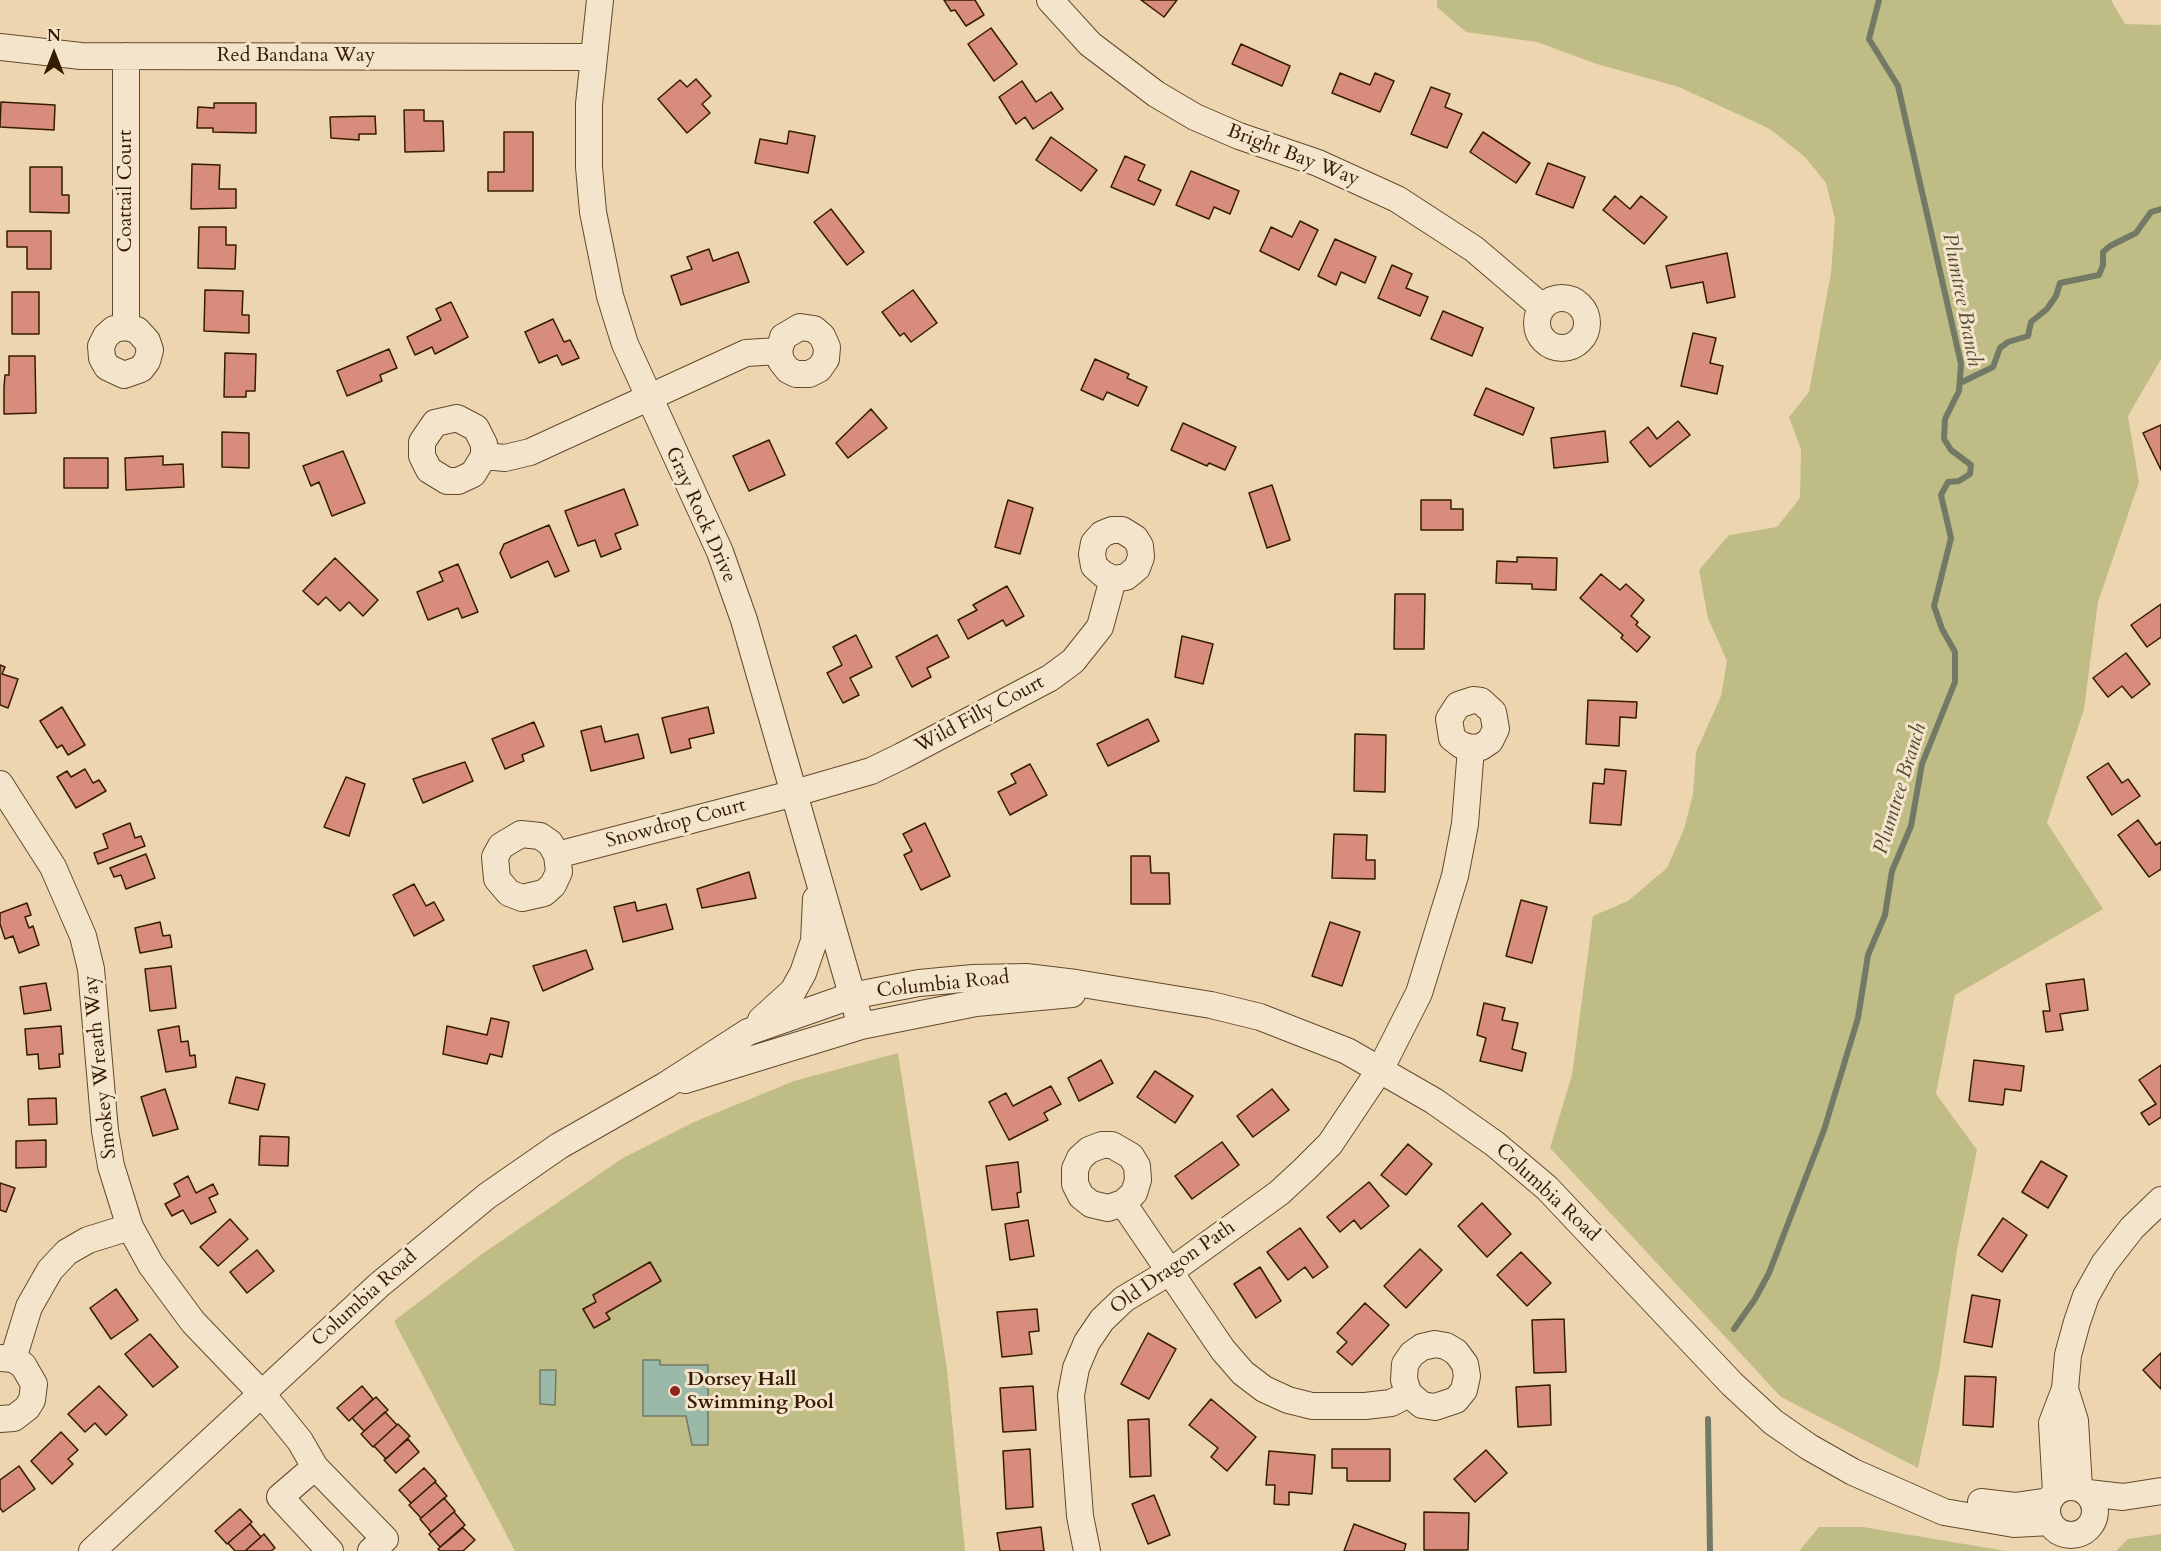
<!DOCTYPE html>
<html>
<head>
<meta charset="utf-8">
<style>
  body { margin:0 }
  #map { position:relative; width:2161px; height:1551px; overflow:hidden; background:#edd6af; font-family:Cardo,serif }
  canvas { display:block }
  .north { position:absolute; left:24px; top:24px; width:60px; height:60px; -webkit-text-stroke:4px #f3e4cb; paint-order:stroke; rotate:0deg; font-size:16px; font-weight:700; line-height:24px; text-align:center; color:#351c00 }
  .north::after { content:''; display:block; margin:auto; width:21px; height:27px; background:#351c00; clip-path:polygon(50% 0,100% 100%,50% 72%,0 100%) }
</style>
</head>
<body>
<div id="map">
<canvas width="2161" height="1551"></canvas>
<div class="north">N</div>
</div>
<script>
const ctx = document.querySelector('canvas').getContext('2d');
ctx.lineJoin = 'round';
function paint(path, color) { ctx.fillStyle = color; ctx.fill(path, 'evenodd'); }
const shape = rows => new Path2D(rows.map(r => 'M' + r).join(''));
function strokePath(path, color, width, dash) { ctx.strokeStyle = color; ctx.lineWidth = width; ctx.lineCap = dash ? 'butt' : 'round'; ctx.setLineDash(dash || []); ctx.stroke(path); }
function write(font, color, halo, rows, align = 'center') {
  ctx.font = font + ' Cardo,serif'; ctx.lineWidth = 6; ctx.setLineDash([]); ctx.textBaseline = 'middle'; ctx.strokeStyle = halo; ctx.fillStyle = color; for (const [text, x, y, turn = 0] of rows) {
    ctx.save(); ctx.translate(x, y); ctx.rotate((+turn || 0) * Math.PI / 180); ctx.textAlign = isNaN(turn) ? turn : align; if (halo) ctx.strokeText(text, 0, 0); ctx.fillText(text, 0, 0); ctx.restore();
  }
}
paint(shape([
  [1437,0,2111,0,2125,24,2161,25,2161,359,2128,416,2139,482,2098,602,2084,709,2047,823,2103,909,1955,995,1936,1094,1977,1150,1957,1250,1939,1370,1918,1468,1781,1397,1550,1148,1572,1075,1593,916,1628,901,1667,868,1684,829,1693,794,1696,752,1721,696,1727,661,1708,618,1699,570,1729,535,1777,527,1800,498,1801,449,1789,417,1809,392,1831,273,1835,219,1826,183,1805,157,1770,129,1679,87,1597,64,1537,42,1466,32,1437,7],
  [898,1053,947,1369,965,1551,515,1551,394,1321,482,1254,623,1158,694,1122,794,1081],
  [1819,1527,1863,1527,2006,1551,1799,1551],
  [2161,1534,2161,1551,2116,1551,2128,1539]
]), '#c0bc85');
const water = shape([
  [643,1360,660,1360,660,1365,708,1365,708,1445,692,1445,686,1416,643,1416,643,1360],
  [540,1370,556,1370,555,1405,540,1404,540,1370]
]);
paint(water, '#9ab9a8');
strokePath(water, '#727a65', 1.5);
strokePath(shape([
  [1960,383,1993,367,2000,348,2008,342,2028,336,2031,322,2047,309,2056,296,2060,283,2099,275,2103,265,2103,252,2110,246,2136,233,2151,212,2161,209],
  [1734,1329,1755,1299,1769,1273,1824,1130,1858,1018,1868,955,1885,915,1892,871,1911,826,1922,764,1955,682,1955,652,1942,629,1934,606,1951,538,1941,495,1948,482,1959,481,1970,474,1971,465,1951,450,1944,439,1945,419,1959,391,1961,364,1898,86,1869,39,1879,0],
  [1708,1419,1710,1551]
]), '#727a65', 6);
const building = shape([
  [944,0,975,0,984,15,966,26,955,10,951,11,944,0],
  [1141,0,1177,0,1164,17,1141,0],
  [991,28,1017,64,994,81,968,44,991,28],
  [1241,44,1290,66,1282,86,1232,64,1241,44],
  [1340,73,1370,85,1375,73,1394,81,1380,112,1332,93,1340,73],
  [696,79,711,96,702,104,710,113,687,133,658,99,680,80,687,87,696,79],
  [1022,81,1036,102,1051,92,1063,109,1033,129,1025,117,1016,124,999,97,1022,81],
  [1431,87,1450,94,1445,107,1462,114,1447,148,1411,134,1431,87],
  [1,102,55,105,54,130,0,127,1,102],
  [214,103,256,103,256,133,213,132,213,128,197,128,198,107,214,108,214,103],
  [404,110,424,110,424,121,443,121,444,151,405,152,404,110],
  [375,116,376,134,359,134,359,140,331,138,330,117,375,116],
  [789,131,815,136,808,173,755,163,760,139,787,144,789,131],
  [504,132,533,132,533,191,488,191,488,172,504,172,504,132],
  [1483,132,1530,163,1516,183,1470,152,1483,132],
  [1051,137,1097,170,1081,191,1036,160,1051,137],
  [1125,156,1145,165,1138,180,1161,190,1154,205,1111,187,1125,156],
  [1548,163,1585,177,1573,208,1536,194,1548,163],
  [192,164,220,165,219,189,236,189,236,208,191,209,192,164],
  [30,167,62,167,62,195,69,195,69,213,30,212,30,167],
  [1191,171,1239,191,1230,214,1214,207,1209,219,1176,205,1191,171],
  [1615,196,1630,209,1641,196,1667,217,1644,244,1603,210,1615,196],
  [831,209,864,252,847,265,814,222,831,209],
  [1300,221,1318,230,1299,270,1260,251,1271,227,1292,237,1300,221],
  [199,227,226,227,226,245,236,245,235,269,198,268,199,227],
  [7,231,51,231,51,269,27,269,27,247,7,247,7,231],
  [1335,239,1376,257,1365,283,1341,272,1336,285,1318,276,1335,239],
  [709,249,713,261,738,252,749,282,681,305,671,276,692,269,687,257,709,249],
  [1727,253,1735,297,1707,303,1703,282,1671,288,1666,266,1727,253],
  [1392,265,1412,274,1406,288,1428,297,1420,316,1378,298,1392,265],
  [205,290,243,291,242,315,249,315,249,333,204,331,205,290],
  [913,290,937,323,911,342,904,333,900,336,882,312,913,290],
  [12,292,39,292,39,334,12,334,12,292],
  [451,302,468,337,435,354,432,347,415,355,407,337,441,320,436,309,451,302],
  [1443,311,1483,328,1472,356,1431,339,1443,311],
  [553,319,564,342,570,340,579,358,562,365,557,355,539,363,525,332,553,319],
  [1693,333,1716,338,1710,363,1723,366,1717,394,1681,386,1693,333],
  [389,349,397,368,380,375,382,381,347,396,337,371,389,349],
  [225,353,256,354,255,391,246,391,246,397,224,397,225,353],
  [9,356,35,356,36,413,4,414,4,387,5,375,9,375,9,356],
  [1095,359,1129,374,1127,378,1147,387,1138,406,1107,392,1103,400,1081,390,1095,359],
  [1486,388,1534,408,1523,435,1474,415,1486,388],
  [871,409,887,428,848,458,836,443,871,409],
  [1678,421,1690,435,1650,467,1630,442,1648,427,1657,439,1678,421],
  [1183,423,1236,447,1225,470,1209,463,1207,466,1171,450,1183,423],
  [2161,425,2161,470,2143,433,2161,425],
  [1605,431,1608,462,1554,468,1551,438,1605,431],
  [222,432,249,433,249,468,222,467,222,432],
  [769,440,785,475,749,491,733,456,769,440],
  [343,451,365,503,332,516,319,482,311,486,303,466,343,451],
  [163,456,163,465,183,464,184,487,126,490,125,458,163,456],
  [64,458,108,458,108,488,64,488,64,458],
  [1272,485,1290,540,1267,548,1249,493,1272,485],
  [624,489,638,525,615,534,621,549,601,557,595,540,578,546,565,511,624,489],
  [1008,500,1033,508,1020,554,995,547,1008,500],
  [1421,500,1451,500,1451,509,1463,509,1463,530,1421,530,1421,500],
  [549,525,569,571,555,577,548,561,511,578,500,553,504,544,549,525],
  [1517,557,1557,558,1556,590,1532,589,1532,584,1496,583,1497,561,1517,562,1517,557],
  [335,558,378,600,363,616,349,602,340,611,326,597,318,605,303,591,335,558],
  [458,564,478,612,462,618,458,608,428,620,417,592,443,581,439,572,458,564],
  [1601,574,1620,590,1626,584,1644,600,1631,616,1638,622,1636,625,1650,637,1637,652,1621,638,1623,635,1580,598,1601,574],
  [1007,586,1024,616,1006,626,1003,620,968,639,958,620,977,610,973,605,1007,586],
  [1395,594,1425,594,1424,649,1394,649,1395,594],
  [2161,604,2161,637,2147,647,2131,625,2161,604],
  [856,635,872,667,850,678,859,695,843,703,827,673,842,665,833,647,856,635],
  [937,635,949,657,927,668,931,677,912,687,896,657,937,635],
  [1182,636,1213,644,1203,684,1175,677,1182,636],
  [2126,653,2150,684,2132,698,2122,686,2108,697,2093,678,2126,653],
  [0,665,5,667,2,674,18,679,8,708,0,705,0,665],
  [1588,700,1637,702,1636,718,1620,717,1619,746,1586,744,1588,700],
  [62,707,85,745,68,755,62,745,57,748,40,721,62,707],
  [708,707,714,733,689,739,691,748,671,753,662,718,708,707],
  [1148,719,1159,741,1108,766,1097,744,1148,719],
  [534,722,544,746,522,755,524,761,505,769,492,739,534,722],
  [601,726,605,742,638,734,644,758,591,771,581,731,601,726],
  [1355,734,1386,735,1385,792,1354,791,1355,734],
  [465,762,473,781,423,803,413,779,465,762],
  [2108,763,2122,783,2128,779,2140,796,2112,815,2087,777,2108,763],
  [1030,764,1047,795,1010,815,998,792,1016,783,1011,774,1030,764],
  [85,769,93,783,99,780,106,791,76,808,57,777,67,771,71,777,85,769],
  [1605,769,1626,771,1621,825,1590,823,1593,783,1604,784,1605,769],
  [346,777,365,784,349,836,324,827,346,777],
  [2138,820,2156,845,2161,842,2161,869,2149,877,2118,835,2138,820],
  [130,823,135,838,141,836,145,846,98,864,94,853,108,848,103,834,130,823],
  [925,823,950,876,921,890,904,855,912,851,903,834,925,823],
  [1334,834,1367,835,1366,860,1375,860,1375,879,1332,878,1334,834],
  [146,854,155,878,126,889,121,875,114,877,110,868,146,854],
  [1131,856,1150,856,1151,873,1169,873,1170,904,1131,904,1131,856],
  [749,872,756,898,702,908,697,889,749,872],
  [414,884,426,906,434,902,444,920,414,936,393,895,414,884],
  [1521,900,1547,907,1532,963,1506,956,1521,900],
  [635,902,637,911,666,904,673,929,623,942,614,907,635,902],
  [27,903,31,915,25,917,29,928,33,926,39,945,19,953,13,936,5,939,0,924,0,913,27,903],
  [160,922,163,936,170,935,172,947,140,953,135,928,160,922],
  [1330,922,1360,932,1342,986,1312,976,1330,922],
  [586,950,593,969,543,991,533,966,586,950],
  [171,966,176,1008,150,1011,145,969,171,966],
  [2084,979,2088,1010,2060,1014,2063,1030,2046,1032,2043,1011,2050,1011,2046,984,2084,979],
  [46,983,51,1010,24,1014,20,987,46,983],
  [1484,1003,1505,1008,1502,1020,1518,1023,1512,1049,1526,1053,1522,1071,1480,1061,1486,1038,1477,1035,1484,1003],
  [491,1018,509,1022,502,1057,490,1054,487,1064,443,1054,447,1026,487,1035,491,1018],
  [61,1026,63,1054,59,1054,60,1067,39,1069,38,1054,27,1055,25,1029,61,1026],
  [179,1026,181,1042,188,1041,190,1056,195,1055,196,1067,166,1072,158,1030,179,1026],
  [1101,1060,1113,1083,1079,1101,1068,1078,1101,1060],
  [1974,1060,2024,1066,2021,1091,2005,1089,2003,1105,1969,1101,1974,1060],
  [2161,1065,2161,1117,2149,1125,2141,1113,2156,1104,2139,1080,2161,1065],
  [1155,1071,1193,1096,1175,1123,1137,1097,1155,1071],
  [236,1077,265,1084,258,1110,229,1103,236,1077],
  [1051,1086,1061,1104,1044,1113,1048,1120,1009,1140,989,1102,1006,1093,1013,1106,1051,1086],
  [165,1089,178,1129,153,1136,141,1097,165,1089],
  [1272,1089,1289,1110,1253,1137,1237,1116,1272,1089],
  [56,1098,57,1124,29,1125,28,1099,56,1098],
  [260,1136,289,1137,288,1166,259,1165,260,1136],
  [46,1140,46,1167,16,1168,16,1141,46,1140],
  [1222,1142,1239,1165,1192,1199,1175,1176,1222,1142],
  [1408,1144,1432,1164,1406,1195,1381,1175,1408,1144],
  [2041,1161,2067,1176,2048,1208,2022,1192,2041,1161],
  [1018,1162,1021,1192,1017,1193,1019,1207,992,1210,986,1166,1018,1162],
  [188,1176,196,1193,213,1184,218,1194,209,1198,216,1212,191,1224,183,1210,172,1216,165,1204,180,1196,174,1184,188,1176],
  [1369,1182,1389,1206,1361,1229,1354,1220,1340,1232,1327,1217,1369,1182],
  [0,1183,15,1188,6,1212,0,1210,0,1183],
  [1482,1203,1511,1234,1487,1257,1458,1226,1482,1203],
  [2003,1218,2027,1235,2002,1272,1978,1255,2003,1218],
  [230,1219,248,1239,218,1266,200,1247,230,1219],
  [1028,1220,1034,1256,1010,1260,1005,1224,1028,1220],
  [1300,1228,1328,1267,1313,1278,1305,1267,1288,1280,1267,1252,1300,1228],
  [1420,1249,1442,1270,1406,1308,1384,1286,1420,1249],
  [257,1250,274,1271,247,1293,230,1272,257,1250],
  [1521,1252,1551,1283,1527,1306,1497,1275,1521,1252],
  [650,1262,661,1281,606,1313,610,1319,594,1328,583,1309,596,1302,593,1295,650,1262],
  [1260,1267,1281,1301,1256,1318,1234,1284,1260,1267],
  [116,1289,138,1320,111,1339,90,1308,116,1289],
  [1972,1295,2000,1300,1992,1347,1964,1342,1972,1295],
  [1365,1303,1389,1325,1352,1365,1337,1352,1347,1342,1337,1333,1365,1303],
  [1037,1309,1039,1331,1029,1332,1032,1354,1002,1357,997,1312,1037,1309],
  [1564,1319,1566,1372,1534,1373,1532,1320,1564,1319],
  [1148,1333,1176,1349,1149,1399,1121,1384,1148,1333],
  [150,1334,178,1367,153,1387,125,1354,150,1334],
  [2161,1353,2161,1389,2143,1370,2161,1353],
  [1965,1376,1996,1377,1993,1427,1963,1425,1965,1376],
  [1550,1385,1551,1425,1518,1427,1516,1387,1550,1385],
  [99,1386,127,1415,106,1435,95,1423,85,1432,68,1414,99,1386],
  [362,1386,373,1399,349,1421,337,1408,362,1386],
  [1033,1386,1036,1430,1003,1432,1000,1388,1033,1386],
  [376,1397,388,1410,364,1431,352,1418,376,1397],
  [1211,1399,1256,1437,1227,1471,1211,1457,1218,1448,1189,1425,1211,1399],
  [385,1412,397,1425,373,1447,361,1434,385,1412],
  [1149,1419,1151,1476,1130,1477,1128,1420,1149,1419],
  [398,1424,410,1436,386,1459,374,1446,398,1424],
  [61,1432,78,1450,68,1459,73,1464,52,1484,31,1461,61,1432],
  [408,1439,419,1452,396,1473,384,1460,408,1439],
  [1030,1449,1033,1507,1006,1509,1003,1451,1030,1449],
  [1332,1449,1390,1449,1390,1481,1347,1481,1347,1468,1332,1468,1332,1449],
  [1486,1450,1507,1473,1475,1502,1454,1479,1486,1450],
  [1269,1451,1315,1455,1312,1494,1289,1492,1289,1505,1274,1504,1275,1485,1266,1485,1269,1451],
  [19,1466,35,1489,3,1512,0,1508,0,1480,19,1466],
  [424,1468,436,1481,411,1503,399,1490,424,1468],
  [435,1482,447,1496,421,1518,409,1505,435,1482],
  [1154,1495,1170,1535,1148,1544,1132,1504,1154,1495],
  [444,1498,455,1511,431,1532,420,1519,444,1498],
  [240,1509,252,1522,227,1544,215,1531,240,1509],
  [454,1512,465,1525,440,1547,429,1534,454,1512],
  [1424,1512,1469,1513,1468,1550,1424,1550,1424,1512],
  [250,1524,261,1537,245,1551,235,1551,228,1543,250,1524],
  [1354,1524,1406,1544,1404,1551,1344,1551,1354,1524],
  [1041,1527,1044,1551,1000,1551,997,1533,1041,1527],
  [463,1528,475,1540,463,1551,440,1551,438,1549,463,1528],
  [264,1534,275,1548,271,1551,245,1551,264,1534]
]);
paint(building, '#d88d7c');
strokePath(building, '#351c00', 1.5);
const minor = shape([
  [600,0,589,104,589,167,593,212,610,296,625,344,720,552,744,620,861,1026],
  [1050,0,1090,44,1156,94,1195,117,1239,136,1318,163,1397,199,1474,249,1542,307],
  [0,47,81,56,593,57],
  '1537 323a25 25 0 1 1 50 0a25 25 0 1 1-50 0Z',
  [126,327,137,330,147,341,150,350,147,361,141,369,124,375,107,367,102,358,101,346,106,336,114,329,126,327,126,56],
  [484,456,484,444,476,428,457,418,435,423,422,442,422,456,429,470,447,481,458,481,473,474,484,456,505,458,530,452,746,353,779,351,781,361,788,370,796,374,809,374,819,369,826,359,827,347,822,336,814,329,800,327,783,337,779,351],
  [0,784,53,867,83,936,91,969,105,1131,111,1166,130,1227,151,1265,193,1322,262,1394,300,1441,315,1467,385,1539,371,1551],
  [557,855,559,872,553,885,544,893,522,898,509,893,497,879,495,857,501,846,521,834,540,836,550,843,557,855,795,793,871,771,902,756,1050,678,1073,661,1100,627,1113,579,1126,577,1137,568,1141,557,1140,546,1135,538,1122,530,1112,530,1102,534,1094,543,1092,554,1094,566,1103,574,1113,579],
  [761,1020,793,991,803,973,814,941,816,899],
  [685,1080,861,1026,976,1003,1072,994],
  [1123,1203,1108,1208,1091,1204,1081,1196,1075,1184,1075,1169,1080,1158,1089,1150,1102,1145,1112,1145,1131,1156,1137,1166,1138,1180,1134,1193,1123,1203,1223,1350,1243,1373,1264,1389,1288,1400,1312,1406,1365,1406,1391,1403,1409,1394,1422,1405,1435,1407,1456,1400,1464,1390,1467,1376,1465,1364,1456,1352,1446,1346,1435,1344,1422,1347,1412,1354,1405,1364,1404,1380,1409,1394],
  [0,1358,13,1359,23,1365,34,1384,32,1400,27,1408,14,1418,0,1419],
  [13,1359,29,1307,50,1270,67,1252,88,1240,130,1227],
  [2065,1389,2075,1421,2079,1488],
  [315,1467,280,1497,330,1551],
  '2047 1511a24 24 0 1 1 48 0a24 24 0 1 1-48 0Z',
  [2056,1492,2052,1423,2065,1389,2068,1355,2077,1322,2086,1296,2104,1264,2132,1228,2161,1200],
  [2088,1493,2123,1497,2161,1491],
  [1981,1502,2015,1506,2049,1501],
  [92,1551,379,1285,487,1196,559,1146,666,1085,748,1032,851,996,919,983,973,978,1026,977,1076,983,1211,1005,1260,1017,1347,1051,1434,1101,1495,1144,1547,1188,1732,1384,1773,1422,1809,1447,1853,1472,1944,1512,2014,1524,2050,1522],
  [1087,1551,1080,1516,1071,1395,1076,1368,1087,1342,1102,1320,1124,1299,1171,1271,1279,1193,1305,1169,1330,1144,1381,1068,1419,993,1455,876,1465,824,1471,748,1461,745,1452,738,1449,719,1458,705,1473,700,1481,701,1493,712,1496,729,1490,741,1481,747,1471,748]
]);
strokePath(minor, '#634a2c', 28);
strokePath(minor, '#f3e4cb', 26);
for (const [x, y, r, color] of [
  [675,1391,6,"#8f2418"]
]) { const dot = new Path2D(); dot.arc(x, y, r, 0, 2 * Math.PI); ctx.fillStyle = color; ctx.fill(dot); strokePath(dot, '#f3e4cb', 2); }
write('20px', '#351c00', '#f3e4cb', [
  ["Red Bandana Way",296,56],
  ["Bright Bay Way",1293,156,21],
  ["Coattail Court",126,191,-90],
  ["Gray Rock Drive",700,515,66],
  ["Wild Filly Court",980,715,-28],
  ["Snowdrop Court",676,824,-15],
  ["Columbia Road",943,985,-6],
  ["Smokey Wreath Way",101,1067,-96],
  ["Columbia Road",1547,1193,43],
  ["Old Dragon Path",1173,1268,-35],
  ["Columbia Road",365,1299,-42]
]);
write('bold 20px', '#351c00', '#f3e4cb', [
  ["Dorsey Hall",687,1380],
  ["Swimming Pool",687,1403]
], 'left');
write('italic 21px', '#534b32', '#f3e4cb', [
  ["Plumtree Branch",1961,300,79],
  ["Plumtree Branch",1901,789,-73]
]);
</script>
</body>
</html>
